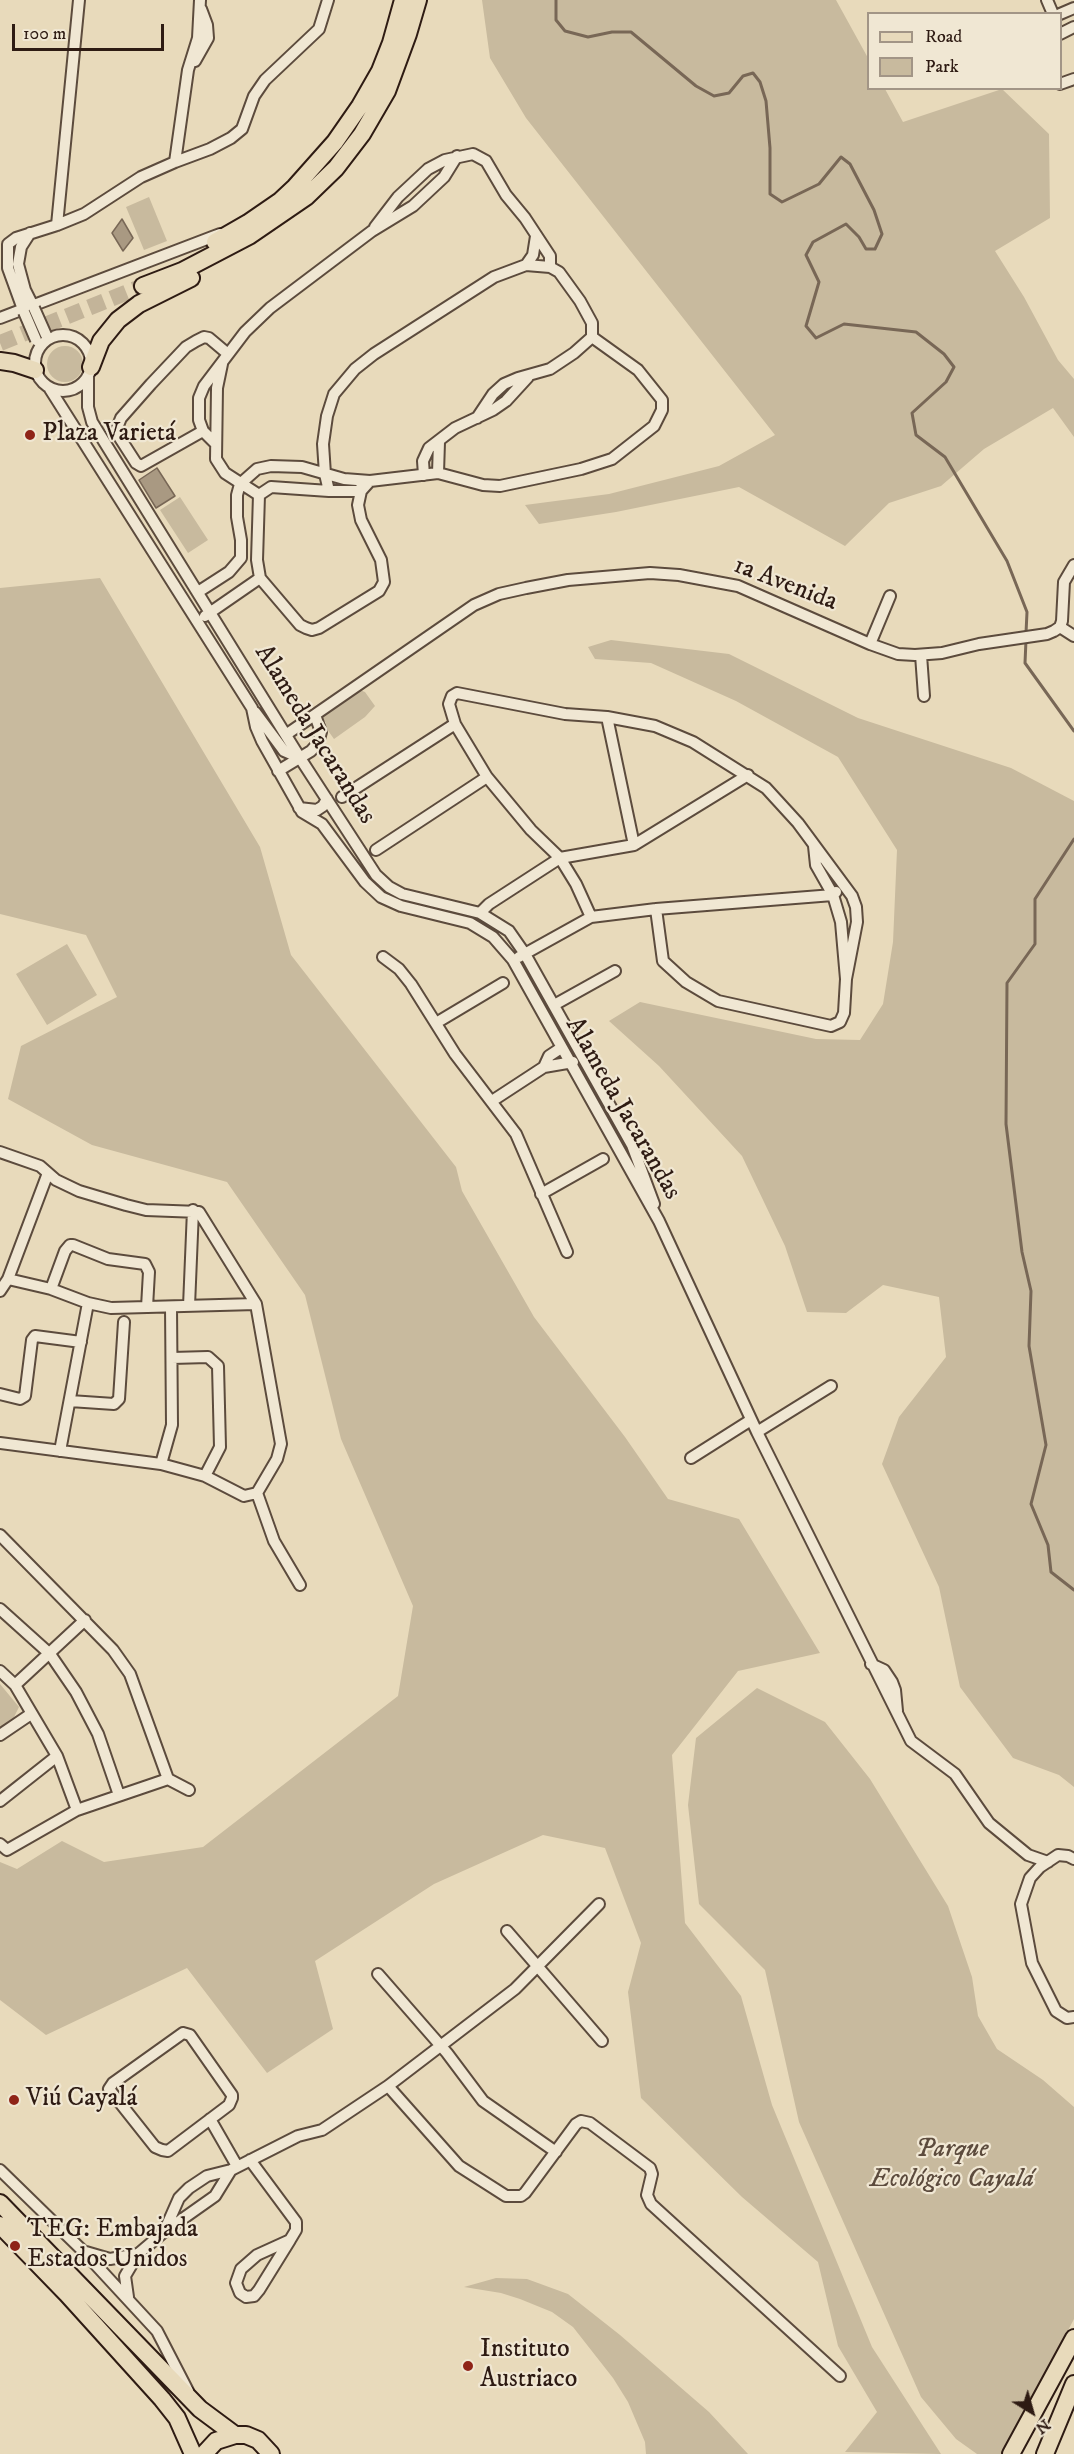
<!DOCTYPE html>
<html>
<head>
<meta charset="utf-8">
<style>
  body { margin:0 }
  #map { position:relative; width:1074px; height:2454px; overflow:hidden; background:#e8dabb; font-family:"IM FELL DW Pica",serif }
  canvas { display:block }
  .legend { position:absolute; left:867px; top:12px; width:195px; height:78px; box-sizing:border-box; background:#f0e7d3; border:2px solid #a29586; margin:0; padding:8px 10px; list-style:none; font-size:18px; color:#2e1b13 }
  .legend li { display:flex; align-items:center; gap:12px; height:30px }
  .legend b { width:30px; border:2px solid #a29586 }
  .north { position:absolute; left:1002px; top:2382px; width:60px; height:60px; -webkit-text-stroke:4px #f0e7d3; paint-order:stroke; rotate:143deg; font-size:16px; font-weight:700; line-height:24px; text-align:center; color:#2e1b13 }
  .north::after { content:''; display:block; margin:auto; width:21px; height:27px; background:#2e1b13; clip-path:polygon(50% 0,100% 100%,50% 72%,0 100%) }
  .scale { position:absolute; left:12px; top:24px; width:152px; height:27px; box-sizing:border-box; border:3px solid #2e1b13; border-top:0; padding-left:8px; font-size:18px; line-height:21px; white-space:nowrap; color:#2e1b13; -webkit-text-stroke:4px #f0e7d3; paint-order:stroke }
</style>
</head>
<body>
<div id="map">
<canvas width="1074" height="2454"></canvas>
<ul class="legend">
<li><b style="height:8px;background:#e8dabb"></b>Road</li>
<li><b style="height:16px;background:#c8ba9e"></b>Park</li>
</ul>
<div class="north">N</div>
<div class="scale">100 m</div>
</div>
<script>
const ctx = document.querySelector('canvas').getContext('2d');
ctx.lineJoin = 'round';
function paint(path, color) { ctx.fillStyle = color; ctx.fill(path, 'evenodd'); }
const shape = rows => new Path2D(rows.map(r => 'M' + r).join(''));
function strokePath(path, color, width, dash) { ctx.strokeStyle = color; ctx.lineWidth = width; ctx.lineCap = dash ? 'butt' : 'round'; ctx.setLineDash(dash || []); ctx.stroke(path); }
function write(font, color, halo, rows, align = 'center') {
  ctx.font = font + ' "IM FELL DW Pica",serif'; ctx.lineWidth = 4.5; ctx.setLineDash([]); ctx.textBaseline = 'middle'; ctx.strokeStyle = halo; ctx.fillStyle = color; for (const [text, x, y, turn = 0] of rows) {
    ctx.save(); ctx.translate(x, y); ctx.rotate((+turn || 0) * Math.PI / 180); ctx.textAlign = isNaN(turn) ? turn : align; if (halo) ctx.strokeText(text, 0, 0); ctx.fillText(text, 0, 0); ctx.restore();
  }
}
paint(shape([
  [482,0,836,0,868,58,868,88,885,89,903,122,1002,89,1049,134,1050,218,995,251,1024,297,1058,360,1074,379,1074,437,1053,408,984,449,941,486,889,503,845,546,739,487,616,512,539,524,525,505,609,494,719,466,775,435,526,118,490,58],
  [149,197,167,241,144,250,126,207],
  '47 364a18 18 0 1 1 36 0a18 18 0 1 1-36 0Z',
  [180,497,208,540,188,553,160,510],
  [100,578,260,847,291,955,456,1167,462,1191,534,1317,625,1437,668,1499,739,1519,820,1653,738,1671,672,1755,685,1923,741,1996,772,2105,872,2347,941,2454,845,2452,877,2412,838,2346,818,2262,742,2197,641,2098,628,1992,641,1943,605,1848,543,1835,434,1884,315,1961,333,2029,267,2073,187,1968,46,2035,0,2000,0,1862,17,1869,62,1841,104,1862,203,1847,398,1696,413,1606,341,1439,305,1295,227,1182,92,1145,8,1099,21,1046,117,997,86,935,0,914,0,588],
  [611,640,729,654,858,718,1011,768,1074,801,1074,1787,1059,1775,1013,1758,960,1687,939,1587,882,1464,899,1417,946,1357,939,1297,883,1285,846,1313,807,1312,785,1246,742,1156,659,1066,609,1021,640,1002,816,1039,860,1040,883,1004,893,942,897,850,838,757,736,701,651,663,595,659,588,647],
  [360,690,365,692,375,706,365,717,334,739,324,725,326,723,321,717],
  [67,944,97,995,47,1025,16,974],
  [0,1684,19,1707,14,1717,0,1727],
  [757,1688,825,1722,870,1779,948,1906,972,1977,978,2016,997,2049,1043,2080,1074,2107,1074,2319,1003,2454,977,2454,956,2439,921,2397,799,2122,765,1970,699,1904,688,1805,696,1738],
  [496,2278,527,2279,568,2294,620,2335,709,2412,748,2454,646,2454,645,2442,628,2402,613,2378,573,2327,552,2312,520,2299,501,2293,464,2287]
]), '#c8ba9e');
const water = shape([
  [122,219,133,238,123,251,112,233,122,219],
  [157,468,175,496,156,508,139,480,157,468]
]);
paint(water, '#a99982');
strokePath(water, '#786756', 1.5);
strokePath(shape([
  [556,0,556,20,565,31,588,37,612,32,631,32,696,86,714,96,729,93,743,76,753,73,760,82,766,101,770,148,770,194,782,202,819,184,841,157,850,164,874,210,882,234,875,249,866,249,859,237,846,224,813,242,806,255,819,282,806,326,816,338,844,324,916,332,944,354,954,367,946,382,912,413,916,435,945,457,1007,561,1027,612,1026,633],
  [1026,640,1025,663,1074,731],
  [1074,839,1035,899,1035,944,1007,983,1006,1124,1022,1252,1031,1291,1029,1346,1046,1445,1031,1504,1048,1545,1051,1572,1074,1590]
]), '#786756', 3);
strokePath(shape([
  [0,343,143,286]
]), '#c3b499', 16, [16, 8]);
const minor = shape([
  [1047,0,1053,14],
  [1060,14,1074,8],
  [1060,34,1074,27],
  [195,61,208,38,207,25,201,9],
  [1060,84,1074,79],
  [175,162,188,70,198,38,200,0],
  [57,225,79,0],
  [375,227,398,197,428,169,445,160,473,154,486,161,506,195,525,218,550,256,550,267],
  [30,233,21,247,18,264,25,290,34,308],
  [526,265,533,255,536,236],
  [24,312,8,268,8,244,16,238,57,225,84,214,141,177,175,162,210,149,231,138,242,129,254,96,265,80,319,29,328,0],
  [0,318,220,234],
  '35 363a28 28 0 1 1 56 0a28 28 0 1 1-56 0Z',
  [222,364,217,388,216,459,225,473,259,495],
  [88,376,88,407,92,422,300,758,376,875,389,887,402,894,480,913,509,931,525,954,632,1145,654,1204],
  [50,389,252,708,256,727,262,741,302,812,322,824,365,882,381,897,401,906,470,923,493,937,513,960,659,1221,757,1432,911,1741,955,1774,989,1823,1028,1855,1048,1862],
  [203,431,141,466,136,463,118,435,117,428,121,418,151,384,186,347,196,341,204,337,209,338,228,354],
  [214,442,203,431,199,420,199,398,204,386,245,332,270,308,372,231,413,206,444,177,457,156],
  [438,473,439,442],
  [424,475,423,461,429,448,455,428,493,410,506,401,528,377],
  [362,481,361,491,358,505,361,520,381,560,384,582,379,591,319,628,312,630,306,628,300,625,260,578,257,560,259,495,271,487,329,491,361,491,370,481],
  [329,491,325,474,323,444,327,416,334,394,355,369,374,354,494,277,526,265,550,267,559,272,580,301,592,323,592,337,574,353,550,369,518,378,504,384,493,394,477,418],
  [198,592,229,572,241,558,241,540,237,517,237,495,240,484,257,469,271,466,302,467,344,479,370,481,438,473,483,485,500,486,581,469,612,459,654,426,662,410,662,400,638,370,592,337],
  [205,616,260,578],
  [1060,627,1074,636],
  [870,644,890,596],
  [921,655,924,696],
  [255,712,284,751,300,758],
  [607,717,634,845],
  [287,734,474,605,499,594,526,588,568,580,650,573,679,575,738,586,870,644,898,654,915,655,942,653,979,644,1047,634,1054,631,1060,627,1062,621,1064,582,1074,565],
  [278,771,311,751,318,743,321,732,315,715],
  [342,797,455,724],
  [299,808,317,810,323,806,327,799],
  [376,850,487,777],
  [656,909,663,961,686,982,718,1001,831,1026,840,1022,844,1013,846,979,841,922,833,895,816,865,814,846],
  [480,913,489,904,560,858,634,845,748,775],
  [591,917,576,884,560,858,531,830,487,777,455,724,449,704,452,696,457,693,565,714,607,717,655,726,693,742,766,788,798,823,852,896,856,907,857,922,846,979],
  [383,957,399,969,411,984,455,1054,516,1134,567,1252],
  [519,957,591,917,656,909,833,895,836,892],
  [554,1005,615,971],
  [436,1023,503,983],
  [544,1067,549,1056,561,1048],
  [492,1101,544,1067,573,1062],
  [0,1152,40,1166,56,1180,79,1191,126,1205,146,1210,199,1212,256,1304,281,1444,277,1459,257,1493,244,1496,205,1476,161,1464,0,1443],
  [541,1194,603,1159],
  [8,1279,51,1289,88,1303,111,1308,256,1304],
  [51,1289,65,1251,70,1245,73,1245,108,1259,145,1264,149,1272,147,1307],
  [0,1291,8,1279,48,1173],
  [189,1306,193,1210],
  [172,1358,208,1357,218,1366,220,1447,205,1476],
  [0,1394,20,1399,25,1396,32,1340,35,1336,81,1342],
  [70,1401,114,1404,119,1399,124,1322],
  [757,1432,831,1386],
  [60,1451,88,1303],
  [691,1458,751,1420],
  [161,1464,172,1425,171,1307],
  [257,1493,274,1541,300,1585],
  [0,1535,113,1650,130,1674,168,1779,189,1790],
  [0,1609,50,1654,76,1692,98,1734,119,1795],
  [871,1664,884,1670,892,1682,895,1690,897,1711],
  [0,1671,15,1685,57,1756,77,1810],
  [15,1685,85,1620],
  [0,1735,31,1714],
  [0,1801,57,1756],
  [0,1844,7,1850,77,1810,168,1779],
  [1074,1859,1068,1856,1058,1855,1040,1867,1030,1878,1021,1904,1032,1963,1056,2011,1067,2018,1074,2017],
  [507,1931,602,2041],
  [378,1974,447,2053,483,2101,556,2152],
  [183,2033,190,2035,232,2095,232,2098,229,2105,168,2151,162,2150,155,2147,109,2089,113,2083,183,2033],
  [388,2086,459,2166,506,2196,521,2196,525,2193,576,2124,581,2121,590,2123,650,2168,652,2174,647,2195,651,2204,840,2376],
  [210,2119,237,2166],
  [250,2160,296,2222,296,2230,290,2240],
  [0,2170,84,2252,157,2331,188,2391],
  [164,2232,179,2198,189,2188,207,2176,231,2170,298,2136,322,2130,388,2086,515,1989,599,1904],
  [290,2240,259,2290,254,2296,246,2297,240,2293,236,2283,241,2269,257,2255,290,2240],
  [86,2252,110,2259,138,2254],
  [128,2297,125,2276,138,2254,164,2232,215,2196,231,2170]
]);
const primary = shape([
  [215,242,248,223,280,201,295,187,335,142,360,106,380,71,391,43,403,0],
  [143,286,182,271,249,236,306,197,336,168,362,134,387,91,408,34,418,0],
  [0,361,14,363,35,370],
  [91,367,101,341,118,320,139,304,191,278],
  [0,2203,200,2409,235,2435],
  [0,2225,67,2294,162,2399,177,2418,193,2454],
  [204,2454,216,2441,235,2435,246,2435,258,2440,271,2454],
  [1011,2454,1074,2338],
  [1045,2454,1074,2384]
]);
strokePath(minor, '#5c4b3d', 14);
strokePath(primary, '#2e1b13', 20);
strokePath(minor, '#f0e7d3', 10);
strokePath(primary, '#e8dabb', 16);
const minorBridge = shape([
  [34,308,46,335],
  [24,312,36,340]
]);
strokePath(minorBridge, '#5c4b3d', 14, []);
strokePath(minorBridge, '#f0e7d3', 10);
for (const [x, y, r, color] of [
  [30,435,6,"#8f2418"],
  [14,2100,6,"#8f2418"],
  [15,2246,6,"#8f2418"],
  [468,2366,6,"#8f2418"]
]) { const dot = new Path2D(); dot.arc(x, y, r, 0, 2 * Math.PI); ctx.fillStyle = color; ctx.fill(dot); strokePath(dot, '#f0e7d3', 2); }
write('26px', '#2e1b13', '#f0e7d3', [
  ["Plaza Varietá",42,435],
  ["Viú Cayalá",26,2100],
  ["TEG: Embajada",27,2231],
  ["Estados Unidos",27,2261],
  ["Instituto",480,2351],
  ["Austriaco",480,2381]
], 'left');
write('26px', '#2e1b13', '#f0e7d3', [
  ["1a Avenida",785,585,21],
  ["Alameda Jacarandas",314,735,58],
  ["Alameda Jacarandas",622,1109,60]
]);
write('italic 26px', '#5c4b3d', '#f0e7d3', [
  ["Parque",952,2151],
  ["Ecológico Cayalá",952,2181]
]);
</script>
</body>
</html>
